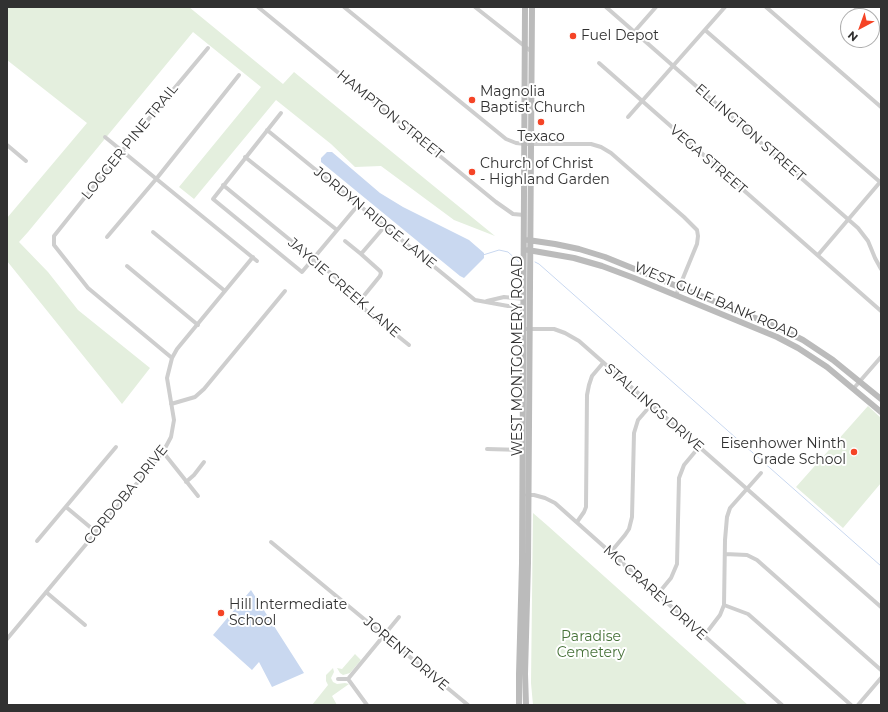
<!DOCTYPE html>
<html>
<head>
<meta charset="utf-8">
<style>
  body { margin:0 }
  #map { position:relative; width:888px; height:712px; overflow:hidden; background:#fff; font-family:Montserrat,sans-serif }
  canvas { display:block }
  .frame { position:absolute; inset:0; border:8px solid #313131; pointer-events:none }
  .north { position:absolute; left:840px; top:8px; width:40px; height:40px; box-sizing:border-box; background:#fff; border:1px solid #adadad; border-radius:50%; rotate:221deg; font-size:11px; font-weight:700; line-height:16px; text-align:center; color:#313131 }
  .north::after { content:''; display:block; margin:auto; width:14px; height:18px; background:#f54426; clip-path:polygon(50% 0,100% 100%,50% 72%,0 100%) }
</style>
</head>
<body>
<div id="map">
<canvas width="888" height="712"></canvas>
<div class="frame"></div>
<div class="north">N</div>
</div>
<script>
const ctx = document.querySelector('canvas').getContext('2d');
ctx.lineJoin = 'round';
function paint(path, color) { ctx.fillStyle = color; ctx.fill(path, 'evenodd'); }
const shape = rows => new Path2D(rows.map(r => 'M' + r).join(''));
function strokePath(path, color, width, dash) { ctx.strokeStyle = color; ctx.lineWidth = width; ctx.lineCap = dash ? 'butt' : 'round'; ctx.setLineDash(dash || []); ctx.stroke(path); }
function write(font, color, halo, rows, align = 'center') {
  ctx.font = font + ' Montserrat,sans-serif'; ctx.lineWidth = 4; ctx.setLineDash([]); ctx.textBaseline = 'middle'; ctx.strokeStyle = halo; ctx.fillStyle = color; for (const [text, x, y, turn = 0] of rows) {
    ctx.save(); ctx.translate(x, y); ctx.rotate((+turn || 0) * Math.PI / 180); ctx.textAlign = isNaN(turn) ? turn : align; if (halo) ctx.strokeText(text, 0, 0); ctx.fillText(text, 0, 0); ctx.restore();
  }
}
paint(shape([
  [7,7,189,7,283,84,294,72,495,236,454,220,381,166,355,167,331,144,276,100,194,199,179,187,261,87,193,32,28,232,19,242,48,272,78,310,150,368,122,404,7,261,7,218,87,123,7,60],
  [868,406,881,418,881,483,843,528,796,487],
  [533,513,548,526,748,705,533,705,531,683],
  [355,654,361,660,350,673,343,675,340,673,337,668,342,669],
  [333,668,334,672,331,678,333,682,337,684,345,683,349,684,332,696,337,705,312,705,328,685,326,681,326,675]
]), '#e4efde');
paint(shape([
  [327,152,332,152,380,193,403,207,469,240,484,253,484,258,464,278,460,276,321,162,321,158],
  [251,590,304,673,272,687,259,662,252,670,213,635]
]), '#c9d8f0');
strokePath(shape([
  [483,255,499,250,508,252,519,262],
  [535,262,539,264,881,566]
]), '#c9d8f0', 1);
strokePath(shape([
  [258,7,496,202,513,214,524,215],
  [344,7,506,139,516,143,525,144,591,144,601,147,611,153,684,217,697,230,698,236,697,244,676,295],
  [475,7,532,52],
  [606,7,858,228,868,241,875,258,881,269],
  [766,7,881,107],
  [855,7,865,16],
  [872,22,881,30],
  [705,30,880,182],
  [634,32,656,7],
  [599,63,881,311],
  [281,113,213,199,302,272,359,204],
  [628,117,725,7],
  [267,130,475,300,508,306,524,306],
  [105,137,257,261],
  [7,145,26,161],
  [245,157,337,230],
  [223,185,339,280,344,284,349,294,363,308,409,345],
  [153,232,225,291],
  [107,237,157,178,239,75],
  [345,241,361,254,380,271,381,273,380,276,358,303],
  [361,254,385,226],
  [818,255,881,181],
  [127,266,198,325],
  [487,301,504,297,524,299],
  [523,329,554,329,565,333,579,341,881,607],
  [172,358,88,288,54,245,54,236,122,151,208,48],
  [854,388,881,357],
  [171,404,195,397,204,389,285,291],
  [487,449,523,450],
  [163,452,198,496],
  [186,482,194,475,204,462],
  [527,495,534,495,545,498,555,503,782,705],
  [66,507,96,532],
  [577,522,584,512,586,507,587,395,589,385,592,376,603,363],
  [37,541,116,447],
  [271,542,468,705],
  [610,553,625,535,629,529,632,517,634,433,638,420,651,405],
  [725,554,747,555,757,560,881,670],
  [46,592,85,625],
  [657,595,671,578,677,564,679,478,684,465,699,447],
  [724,605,748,614,756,621,851,705],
  [704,636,720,615,724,605,725,540,727,517,730,508,761,473],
  [7,639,163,452,171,437,174,420,167,378,172,358,177,349,253,257],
  [338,679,348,679,399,617],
  [348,679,367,705],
  [858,705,881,678]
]), '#cecece', 4);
strokePath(shape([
  [528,240,555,244,579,249,605,257,775,326,803,340,833,360,881,399],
  [528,250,574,258,602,266,634,278,777,337,798,348,827,367,881,412],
  [519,705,519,674,522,563,525,7],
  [526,705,525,674,528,563,532,7]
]), '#bbb', 6);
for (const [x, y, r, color] of [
  [573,36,4,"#f54426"],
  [472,100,4,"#f54426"],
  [541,122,4,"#f54426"],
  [472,172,4,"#f54426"],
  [854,452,4,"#f54426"],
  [221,613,4,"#f54426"]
]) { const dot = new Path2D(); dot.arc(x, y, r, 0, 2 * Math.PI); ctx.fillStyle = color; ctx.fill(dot); strokePath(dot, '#fff', 1.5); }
write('14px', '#313131', '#fff', [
  ["Fuel Depot",581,36],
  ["Magnolia",480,92],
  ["Baptist Church",480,108],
  ["Texaco",541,137,"center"],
  ["Church of Christ",480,164],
  ["- Highland Garden",480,180],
  ["Eisenhower Ninth",846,444,"right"],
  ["Grade School",846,460,"right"],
  ["Hill Intermediate",229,605],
  ["School",229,621]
], 'left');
write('14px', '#313131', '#fff', [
  ["HAMPTON STREET",390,115,39],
  ["ELLINGTON STREET",750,133,41],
  ["LOGGER PINE TRAIL",130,142,-51],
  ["VEGA STREET",708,160,41],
  ["JORDYN RIDGE LANE",375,218,39],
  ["JAYCIE CREEK LANE",344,288,41],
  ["WEST GULF BANK ROAD",716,301,23],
  ["WEST MONTGOMERY ROAD",518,356,-90],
  ["STALLINGS DRIVE",654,408,41],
  ["CORDOBA DRIVE",126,495,-51],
  ["MC CRAREY DRIVE",655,593,42],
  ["JORENT DRIVE",406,654,40]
]);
write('14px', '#477239', '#fff', [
  ["Paradise",591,637],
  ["Cemetery",591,653]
]);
</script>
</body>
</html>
